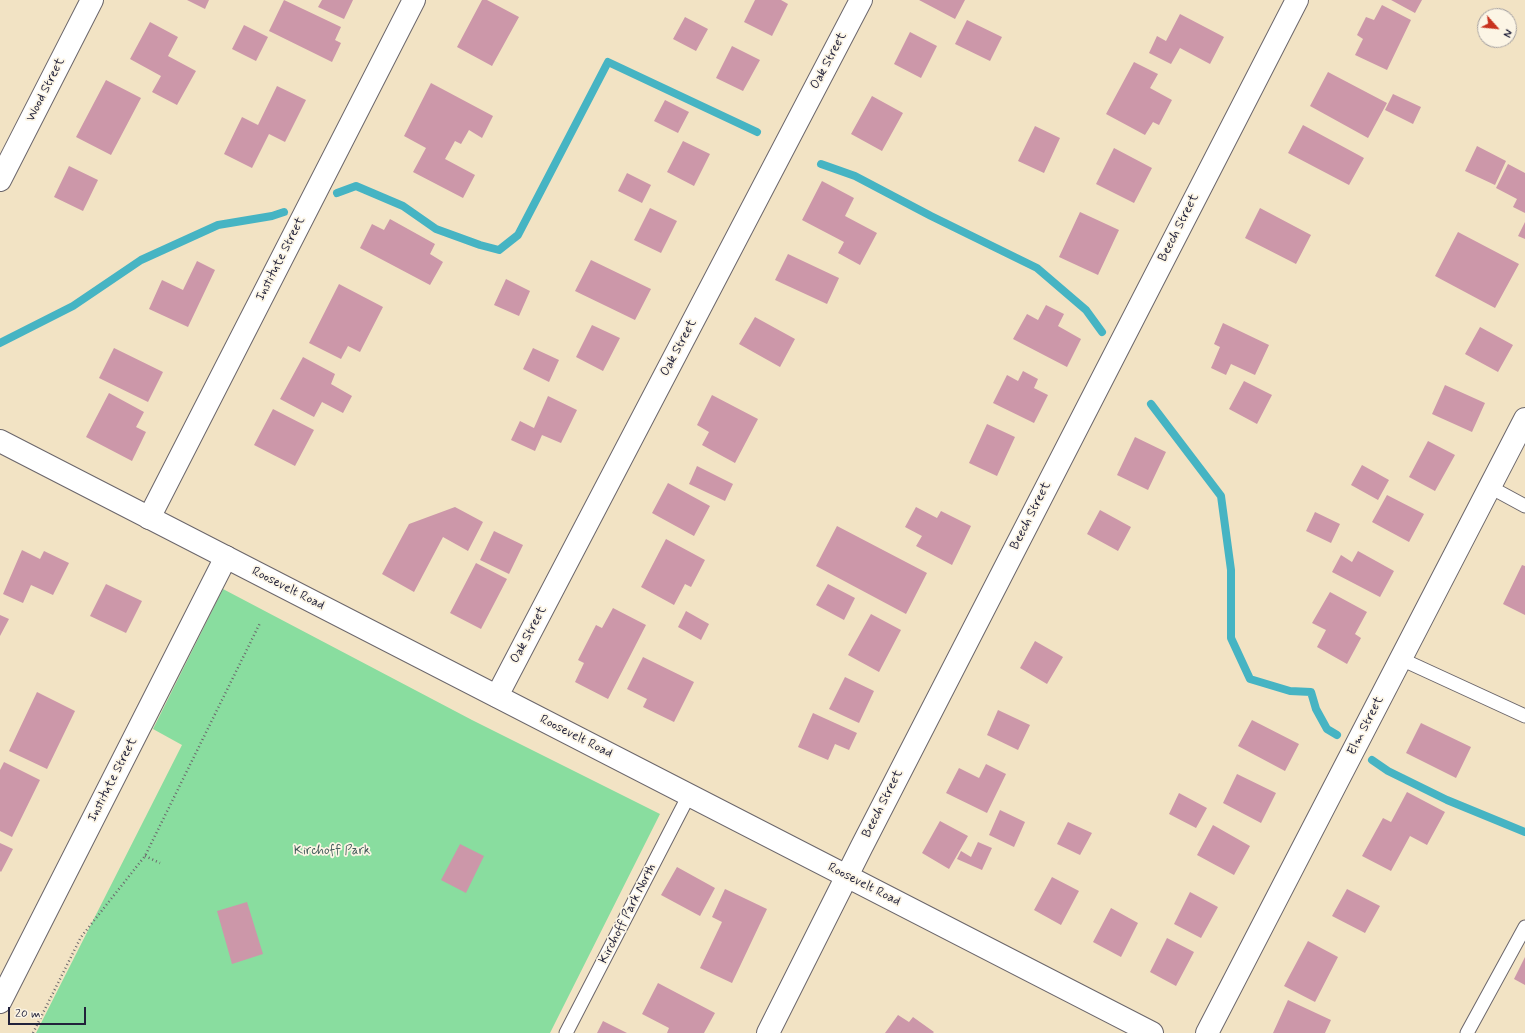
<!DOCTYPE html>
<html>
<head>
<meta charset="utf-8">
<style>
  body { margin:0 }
  #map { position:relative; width:1525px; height:1033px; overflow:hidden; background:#f2e3c4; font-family:Mynerve,sans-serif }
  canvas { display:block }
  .north { position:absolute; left:1477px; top:8px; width:40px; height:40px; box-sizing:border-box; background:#fcf5e5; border:1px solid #a5a1a1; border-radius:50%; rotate:117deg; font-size:11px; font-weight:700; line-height:16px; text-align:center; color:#22223b }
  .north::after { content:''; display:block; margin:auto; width:14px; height:18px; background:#c8321e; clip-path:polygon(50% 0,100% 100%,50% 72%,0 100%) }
  .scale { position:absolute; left:8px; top:1007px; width:78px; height:18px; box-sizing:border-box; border:2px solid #22223b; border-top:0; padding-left:5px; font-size:12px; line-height:14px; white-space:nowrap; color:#22223b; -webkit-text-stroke:3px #fcf5e5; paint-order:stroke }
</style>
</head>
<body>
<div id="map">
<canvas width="1525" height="1033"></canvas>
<div class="north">N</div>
<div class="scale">20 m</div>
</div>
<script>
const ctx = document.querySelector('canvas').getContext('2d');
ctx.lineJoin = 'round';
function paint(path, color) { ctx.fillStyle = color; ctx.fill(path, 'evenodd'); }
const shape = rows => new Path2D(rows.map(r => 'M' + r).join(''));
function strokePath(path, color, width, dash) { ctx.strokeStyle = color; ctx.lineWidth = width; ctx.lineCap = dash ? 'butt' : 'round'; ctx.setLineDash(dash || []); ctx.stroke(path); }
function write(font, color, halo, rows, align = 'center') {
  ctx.font = font + ' Mynerve,sans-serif'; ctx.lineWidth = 3.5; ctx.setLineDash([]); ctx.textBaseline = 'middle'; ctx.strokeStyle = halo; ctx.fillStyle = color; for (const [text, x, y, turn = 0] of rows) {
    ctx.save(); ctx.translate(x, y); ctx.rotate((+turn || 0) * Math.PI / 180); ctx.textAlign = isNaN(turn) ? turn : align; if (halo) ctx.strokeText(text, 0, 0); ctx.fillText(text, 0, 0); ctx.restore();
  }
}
paint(shape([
  [223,589,472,720,660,814,550,1033,36,1033,182,745,153,729]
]), '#89dd9f');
strokePath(shape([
  [821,164,855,176,931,216,1037,268,1086,310,1102,332],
  [337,193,356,186,403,206,436,229,480,245,499,250,518,235,608,62,757,132],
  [0,343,73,306,141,260,218,225,272,216,284,212],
  [1151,404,1221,496,1231,570,1231,638,1250,679,1290,691,1311,692,1316,709,1327,729,1337,735],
  [1372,760,1388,771,1447,800,1525,832]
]), '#46b4c3', 8);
paint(shape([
  [187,0,209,0,205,9],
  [284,0,341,27,335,40,341,43,332,62,269,31],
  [322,0,353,0,344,19,318,7],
  [482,0,487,0,519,17,492,66,457,47],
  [755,0,781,0,788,4,772,36,744,22],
  [919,0,965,0,955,19],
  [1391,0,1422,0,1415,13],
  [1382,5,1411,20,1387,70,1355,55,1363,39,1357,35,1366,17,1374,20],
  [1180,14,1224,37,1210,64,1180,48,1171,64,1149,53,1157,36,1166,41],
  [685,17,708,29,696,51,673,39],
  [967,20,1002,37,990,61,955,44],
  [150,22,178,37,168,56,196,71,177,105,152,92,161,76,130,59],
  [244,25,268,37,256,61,232,49],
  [910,32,937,46,921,78,894,64],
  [732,46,760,60,743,91,716,78],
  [1134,62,1158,74,1150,88,1172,100,1159,125,1153,122,1145,135,1106,114],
  [1328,72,1387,103,1368,138,1310,106],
  [106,80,141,98,111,155,76,137],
  [431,83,493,116,482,138,469,130,461,144,455,141,445,159,475,175,463,198,413,172,426,148,404,136],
  [277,86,306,100,285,142,269,134,252,168,224,154,242,117,258,125],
  [1393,94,1421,107,1413,124,1385,110],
  [872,96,903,113,882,151,851,134],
  [665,100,689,112,678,133,654,121],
  [1303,125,1364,158,1349,185,1288,153],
  [1035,126,1060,138,1044,173,1018,161],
  [683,141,710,154,694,186,667,172],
  [1477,146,1506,161,1495,185,1465,171],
  [1114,148,1152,168,1134,203,1096,184],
  [1508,164,1525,173,1525,213,1513,207,1517,199,1496,188],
  [69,166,98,180,83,211,54,197],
  [627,173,651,185,642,203,618,191],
  [822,181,854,198,845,216,877,233,860,265,838,253,844,242,802,220],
  [650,208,677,221,661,253,634,240],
  [1260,208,1311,235,1296,264,1245,238],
  [1080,212,1119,230,1098,275,1059,257],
  [390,219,435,244,430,254,443,262,430,285,360,248,372,224,384,230],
  [1525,222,1525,239,1518,236],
  [1458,232,1519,264,1495,308,1435,276],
  [788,254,839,278,827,304,775,280],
  [591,260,651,289,635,320,575,291],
  [197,261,215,270,188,327,149,309,162,280,183,290],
  [506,279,530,291,519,316,494,305],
  [339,284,383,307,360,352,348,346,341,359,309,343],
  [1046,305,1064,314,1058,326,1081,339,1067,367,1013,339,1027,314,1038,320],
  [755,317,795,339,780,367,739,344],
  [1223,323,1269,345,1255,375,1231,364,1226,375,1211,368,1220,347,1214,344],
  [592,325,620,338,603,371,576,357],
  [1480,327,1513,345,1498,372,1465,354],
  [114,348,163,372,148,402,99,378],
  [533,348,559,360,549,382,523,369],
  [303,357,335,374,331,384,352,396,343,413,322,402,314,417,280,399],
  [1023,371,1038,379,1034,388,1048,395,1034,423,993,403,1007,375,1018,381],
  [1244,381,1272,395,1257,424,1229,409],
  [1445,385,1485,403,1472,432,1432,414],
  [109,393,144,412,136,427,146,432,132,461,86,437],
  [712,395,758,419,735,463,702,445,709,432,697,425],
  [548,396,577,410,561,443,542,435,535,451,511,440,520,421,534,428],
  [273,409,314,430,295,466,254,445],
  [987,424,1015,437,997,476,969,463],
  [1135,437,1166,452,1148,490,1117,475],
  [1428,441,1455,455,1435,491,1409,477],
  [1362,465,1389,480,1378,500,1351,485],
  [697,466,733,484,725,501,689,484],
  [668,483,710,506,694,536,652,513],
  [1387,495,1424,514,1409,542,1372,522],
  [455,507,483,522,468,551,443,537,414,592,382,574,409,524],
  [916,507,937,518,941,511,971,526,952,565,916,546,922,536,905,527],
  [1100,510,1131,527,1118,551,1087,534],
  [1315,512,1340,524,1331,543,1306,531],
  [837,526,927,573,906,614,816,566],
  [494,531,523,545,509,574,480,560],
  [666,539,705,560,691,587,685,584,674,605,641,587],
  [22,550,40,559,44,551,69,563,53,595,31,585,23,603,3,594],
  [1358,551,1394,571,1380,597,1332,572,1341,555,1352,562],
  [476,563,507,579,481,629,450,613],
  [1522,565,1525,566,1525,615,1503,604],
  [106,584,142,601,126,633,90,616],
  [828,584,855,598,844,620,816,605],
  [1330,592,1367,612,1355,634,1361,638,1347,664,1317,647,1326,630,1312,623],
  [613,608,646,625,608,699,575,682,584,663,578,660,596,625,602,628],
  [686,611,709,624,701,640,678,627],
  [871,614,901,630,879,672,848,655],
  [0,615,9,619,0,636],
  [1035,641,1063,657,1047,684,1020,668],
  [643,657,694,682,674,722,643,707,647,699,627,689],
  [845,677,874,691,859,723,829,709],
  [37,692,75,711,47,769,9,751],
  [998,710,1030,725,1018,750,987,735],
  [813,713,857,733,849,750,835,744,828,760,798,747],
  [1252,720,1299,744,1285,771,1238,746],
  [1421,723,1471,747,1456,778,1406,753],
  [4,762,40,780,12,837,0,831,0,770],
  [986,764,1006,774,987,813,946,793,959,768,979,778],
  [1237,774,1276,793,1261,823,1223,803],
  [1407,792,1445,812,1427,845,1410,836,1391,871,1362,856,1383,818,1391,822],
  [1179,793,1207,808,1196,828,1169,814],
  [1000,810,1025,822,1014,847,989,835],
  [940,821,968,836,949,869,922,853],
  [1068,822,1092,833,1080,855,1057,844],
  [1213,825,1250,846,1234,875,1197,855],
  [978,842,992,848,982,870,957,859,961,851,971,857],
  [0,843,13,849,1,872,0,871],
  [460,844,484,856,466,893,441,880],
  [677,867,715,888,700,916,661,895],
  [1052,877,1079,891,1061,925,1034,910],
  [725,889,767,909,732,983,700,968,722,922,712,917],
  [1347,889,1380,906,1365,933,1332,916],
  [1190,892,1218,907,1201,938,1174,924],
  [247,902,263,954,232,964,217,911],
  [1111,908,1138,923,1121,957,1093,942],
  [1167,938,1194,952,1176,986,1150,972],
  [1308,941,1338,957,1315,1002,1284,986],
  [1525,957,1525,985,1514,979],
  [658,983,715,1013,704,1033,667,1033,669,1028,642,1014],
  [1288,1000,1331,1020,1325,1033,1273,1033],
  [898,1015,909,1022,913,1017,934,1032,933,1033,885,1033],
  [603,1021,627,1033,597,1033]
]), '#cc97a9');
const lane = shape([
  [1490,487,1525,506],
  [1401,659,1525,716],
  [566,1033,689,795],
  [1467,1033,1525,927]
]);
const street = shape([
  [0,180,92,0],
  [149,518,414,0],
  [497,696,861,0],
  [0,1002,226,557],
  [768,1033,862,846,1297,0],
  [1207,1033,1525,419]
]);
const secondary = shape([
  [0,441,1152,1033]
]);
strokePath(lane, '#6b666b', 15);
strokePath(street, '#6b666b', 24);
strokePath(secondary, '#6b666b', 24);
strokePath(shape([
  [145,856,160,863],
  [33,1033,81,937,145,856,260,623]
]), '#6b666b', 2.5, [1, 3]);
strokePath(lane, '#fff', 13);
strokePath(street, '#fff', 22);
strokePath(secondary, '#fff', 22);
write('13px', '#22223b', '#fcf5e5', [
  ["Oak Street",829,61,-62],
  ["Wood Street",46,90,-63],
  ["Beech Street",1179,228,-63],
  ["Institute Street",281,259,-63],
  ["Oak Street",679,348,-62],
  ["Beech Street",1031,516,-63],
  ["Roosevelt Road",288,589,27],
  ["Oak Street",529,635,-62],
  ["Elm Street",1366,726,-63],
  ["Roosevelt Road",576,737,27],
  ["Institute Street",113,780,-63],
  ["Beech Street",883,804,-63],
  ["Roosevelt Road",864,885,27],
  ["Kirchoff Park North",628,914,-63]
]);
write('13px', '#415a59', '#fcf5e5', [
  ["Kirchoff Park",332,851]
]);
</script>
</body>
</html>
